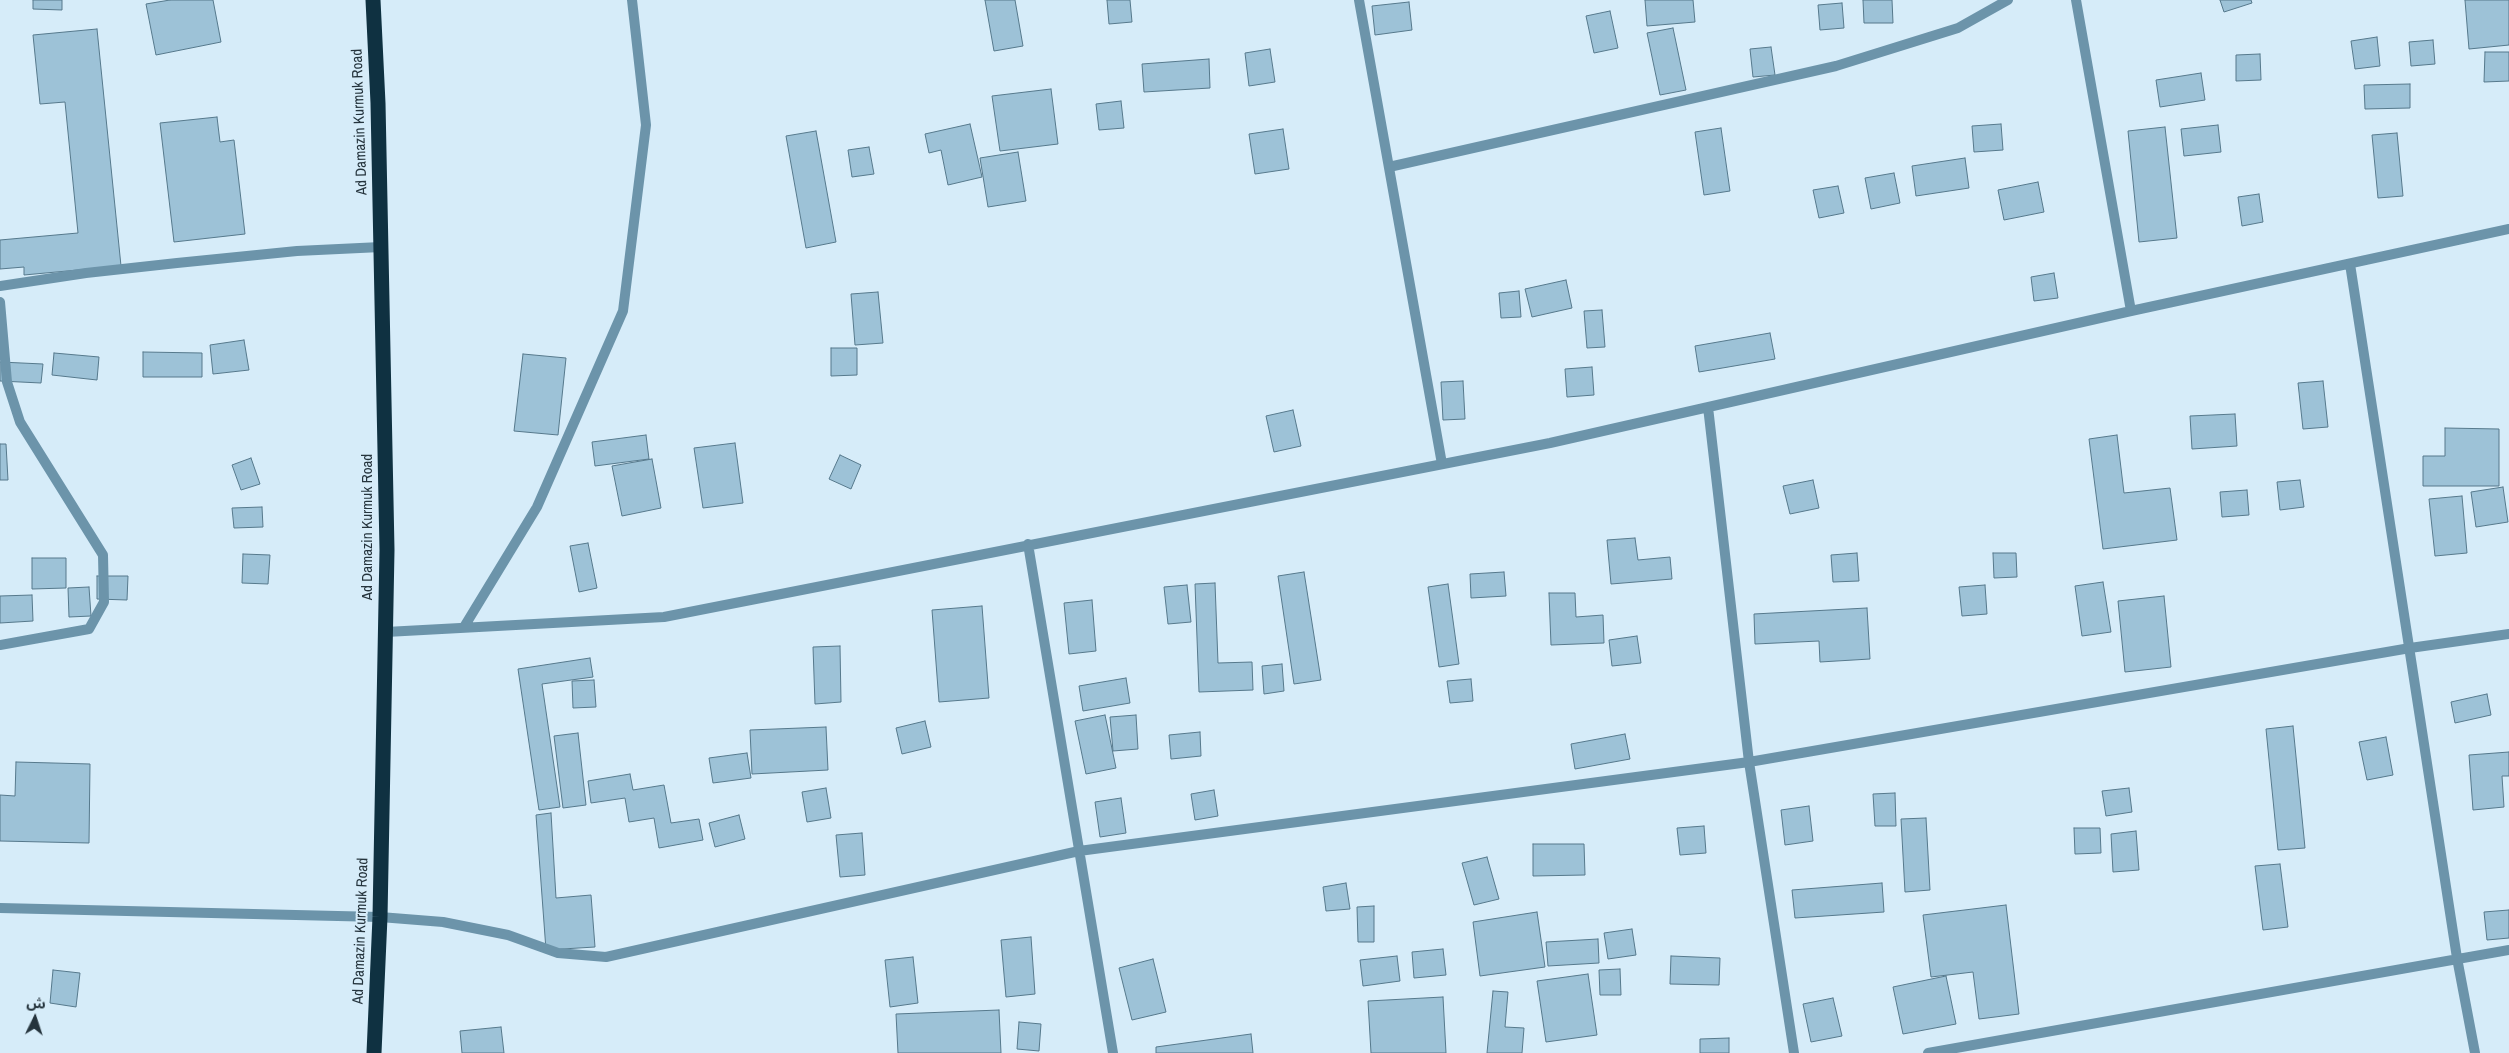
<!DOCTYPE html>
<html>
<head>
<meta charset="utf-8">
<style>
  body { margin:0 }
  #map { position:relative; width:2509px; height:1053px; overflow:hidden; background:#d6ecf9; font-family:"Archivo Narrow","Noto Sans Arabic",sans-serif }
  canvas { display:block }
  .north { position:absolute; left:10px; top:993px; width:50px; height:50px; -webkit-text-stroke:4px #d6ecf9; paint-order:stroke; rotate:4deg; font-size:14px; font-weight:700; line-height:20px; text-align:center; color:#25343d }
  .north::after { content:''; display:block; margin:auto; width:18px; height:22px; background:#25343d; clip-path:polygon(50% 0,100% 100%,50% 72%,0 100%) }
</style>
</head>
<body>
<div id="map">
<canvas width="2509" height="1053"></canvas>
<div class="north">ش</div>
</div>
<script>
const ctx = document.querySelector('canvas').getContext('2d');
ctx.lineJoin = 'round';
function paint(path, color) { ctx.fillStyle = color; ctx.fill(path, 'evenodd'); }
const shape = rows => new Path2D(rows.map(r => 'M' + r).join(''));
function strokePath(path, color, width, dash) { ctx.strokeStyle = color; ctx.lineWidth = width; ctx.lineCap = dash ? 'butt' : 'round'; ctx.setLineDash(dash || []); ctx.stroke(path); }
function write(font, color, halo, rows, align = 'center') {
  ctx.font = font + ' "Archivo Narrow",sans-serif'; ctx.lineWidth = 4; ctx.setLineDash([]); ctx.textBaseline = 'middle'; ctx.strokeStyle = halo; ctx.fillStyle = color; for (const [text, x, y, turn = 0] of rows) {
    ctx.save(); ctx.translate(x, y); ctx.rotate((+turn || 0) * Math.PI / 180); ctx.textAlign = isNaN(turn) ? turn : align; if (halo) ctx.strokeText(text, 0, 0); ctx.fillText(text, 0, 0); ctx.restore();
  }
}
const building = shape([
  [33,0,62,0,62,10,33,9,33,0],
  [170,0,213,0,221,42,156,55,146,4,170,0],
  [985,0,1015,0,1023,46,994,51,985,0],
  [1107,0,1130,0,1132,22,1109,24,1107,0],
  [1645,0,1693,0,1695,22,1647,26,1645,0],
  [1863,0,1892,0,1893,23,1864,23,1863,0],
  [2220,0,2251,0,2252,3,2224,12,2220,0],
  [2465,0,2509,0,2509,45,2469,49,2465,0],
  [1409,2,1412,30,1375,35,1372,6,1409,2],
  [1842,3,1844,28,1820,30,1818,5,1842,3],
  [1610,11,1618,48,1594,53,1586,16,1610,11],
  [1673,28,1686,90,1660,95,1647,33,1673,28],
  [97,29,121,266,24,275,24,267,0,269,0,240,78,233,65,102,40,104,33,35,97,29],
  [2377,37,2380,66,2355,69,2351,41,2377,37],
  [2433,40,2435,64,2411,66,2409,42,2433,40],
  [1771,47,1775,75,1753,77,1750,49,1771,47],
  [1270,49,1275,82,1249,86,1245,53,1270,49],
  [2485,52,2509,52,2509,81,2484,82,2485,52],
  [2260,54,2261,80,2236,81,2236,55,2260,54],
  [1209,59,1210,88,1144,92,1142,64,1209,59],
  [2201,73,2205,100,2160,107,2156,80,2201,73],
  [2410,84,2410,108,2365,109,2364,85,2410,84],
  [1051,89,1058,144,1000,151,992,96,1051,89],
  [1121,101,1124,128,1099,130,1096,104,1121,101],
  [217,117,220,142,234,140,245,234,174,242,160,123,217,117],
  [970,124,982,177,948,185,941,150,929,153,925,134,970,124],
  [2001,124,2003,150,1974,152,1972,126,2001,124],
  [2218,125,2221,152,2184,156,2181,129,2218,125],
  [2165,127,2177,238,2139,242,2128,131,2165,127],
  [1721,128,1730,191,1704,195,1695,132,1721,128],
  [1283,129,1289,169,1255,174,1249,134,1283,129],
  [816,131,836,242,806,248,786,136,816,131],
  [2397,133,2403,196,2378,198,2372,135,2397,133],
  [869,147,874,174,852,177,848,150,869,147],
  [1018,152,1026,201,988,207,980,158,1018,152],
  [1965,158,1969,188,1916,196,1912,166,1965,158],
  [1894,173,1900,203,1871,209,1865,178,1894,173],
  [2038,182,2044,212,2004,220,1998,190,2038,182],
  [1838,186,1844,213,1819,218,1813,190,1838,186],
  [2259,194,2263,222,2242,226,2238,197,2259,194],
  [2054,273,2058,298,2034,301,2031,277,2054,273],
  [1566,280,1572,308,1532,317,1525,289,1566,280],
  [1519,291,1521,317,1501,318,1499,293,1519,291],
  [878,292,883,343,855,345,851,294,878,292],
  [1602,310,1605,347,1587,348,1584,311,1602,310],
  [1770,333,1775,359,1699,372,1695,346,1770,333],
  [244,340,249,370,213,374,210,345,244,340],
  [831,348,857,348,857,375,831,376,831,348],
  [143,352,202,353,202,377,143,377,143,352],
  [54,353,99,357,97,380,52,375,54,353],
  [523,354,566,358,558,435,514,431,523,354],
  [0,362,43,364,41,383,0,381,0,362],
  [1592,367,1594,395,1567,397,1565,369,1592,367],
  [1463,381,1465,419,1443,420,1441,382,1463,381],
  [2323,381,2328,427,2303,429,2298,383,2323,381],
  [1293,410,1301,446,1274,452,1266,416,1293,410],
  [2235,414,2237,446,2192,449,2190,416,2235,414],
  [2445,428,2499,429,2499,486,2423,486,2423,456,2445,456,2445,428],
  [646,435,649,459,595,466,592,442,646,435],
  [2117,435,2124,493,2170,488,2177,540,2103,549,2089,439,2117,435],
  [735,443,743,503,703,508,694,448,735,443],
  [0,444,6,444,8,480,0,480,0,444],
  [840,455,861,465,851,489,829,479,840,455],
  [251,458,260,484,241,490,232,465,251,458],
  [652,459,661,508,622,516,612,466,652,459],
  [1813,480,1819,508,1790,514,1783,486,1813,480],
  [2300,480,2304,507,2280,510,2277,482,2300,480],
  [2503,487,2508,522,2476,527,2471,492,2503,487],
  [2247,490,2249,515,2222,517,2220,492,2247,490],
  [2462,496,2467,553,2435,556,2429,499,2462,496],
  [262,507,263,527,234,528,232,508,262,507],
  [1635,538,1638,560,1670,557,1672,579,1611,584,1607,540,1635,538],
  [588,543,597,588,579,592,570,546,588,543],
  [1857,553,1859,581,1833,582,1831,555,1857,553],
  [1993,553,2016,553,2017,577,1994,578,1993,553],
  [243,554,270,555,268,584,242,583,243,554],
  [32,558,66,558,66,588,32,589,32,558],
  [1304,572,1321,680,1294,684,1278,576,1304,572],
  [1504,572,1506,596,1471,598,1470,574,1504,572],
  [97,576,128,576,127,600,97,599,97,576],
  [2103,582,2111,632,2082,636,2075,586,2103,582],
  [1215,583,1218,663,1252,662,1253,690,1199,692,1195,584,1215,583],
  [1448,584,1459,664,1439,667,1428,587,1448,584],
  [1187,585,1191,622,1168,624,1164,587,1187,585],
  [1985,585,1987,614,1962,616,1959,587,1985,585],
  [89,587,91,616,69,617,68,588,89,587],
  [1549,593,1575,593,1576,617,1603,615,1604,643,1551,645,1549,593],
  [32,595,33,621,0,623,0,596,32,595],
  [2164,596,2171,667,2125,672,2118,601,2164,596],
  [1092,600,1096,651,1069,654,1064,603,1092,600],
  [982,606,989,698,939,702,932,610,982,606],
  [1867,608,1870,659,1820,662,1819,641,1755,644,1754,614,1867,608],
  [1637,636,1641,663,1612,666,1609,640,1637,636],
  [840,646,841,702,815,704,813,647,840,646],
  [590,658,593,677,542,684,560,807,539,810,518,669,590,658],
  [1282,664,1284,691,1264,694,1262,666,1282,664],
  [1126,678,1130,703,1083,711,1079,686,1126,678],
  [1471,679,1473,701,1450,703,1447,681,1471,679],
  [594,680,596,707,573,708,572,681,594,680],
  [2487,694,2491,715,2455,723,2451,702,2487,694],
  [1105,715,1116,768,1086,774,1075,721,1105,715],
  [1136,715,1138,749,1113,751,1110,717,1136,715],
  [925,721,931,747,902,754,896,728,925,721],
  [2293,726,2305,848,2278,850,2266,729,2293,726],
  [826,727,828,770,752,774,750,730,826,727],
  [1200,732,1201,756,1171,759,1169,735,1200,732],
  [578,733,586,805,563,808,554,736,578,733],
  [1625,734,1630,759,1575,769,1571,744,1625,734],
  [2386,737,2393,775,2367,780,2359,742,2386,737],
  [2509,752,2509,776,2502,776,2504,807,2473,810,2469,755,2509,752],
  [747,753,751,778,713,783,709,758,747,753],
  [16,762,90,764,89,843,0,841,0,795,15,796,16,762],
  [630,774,633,790,664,785,671,823,699,819,703,840,659,848,654,818,629,822,625,798,591,803,588,781,630,774],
  [826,788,831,818,807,822,802,792,826,788],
  [2129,788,2132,812,2106,816,2102,791,2129,788],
  [1214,790,1218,816,1195,820,1191,794,1214,790],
  [1895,793,1896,826,1875,826,1873,794,1895,793],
  [1121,798,1126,833,1100,837,1095,802,1121,798],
  [1809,806,1813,841,1785,845,1781,810,1809,806],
  [551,813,556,898,591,895,595,947,546,950,536,815,551,813],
  [739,815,745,839,715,847,709,823,739,815],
  [1926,818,1930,890,1905,892,1901,819,1926,818],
  [1704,826,1706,853,1680,855,1677,828,1704,826],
  [2074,828,2100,828,2101,853,2075,854,2074,828],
  [2136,831,2139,870,2113,872,2111,834,2136,831],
  [862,833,865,875,840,877,836,835,862,833],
  [1533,844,1584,844,1585,875,1533,876,1533,844],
  [1487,857,1499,899,1474,905,1462,863,1487,857],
  [2280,864,2288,927,2263,930,2255,866,2280,864],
  [1346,883,1350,909,1326,911,1323,887,1346,883],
  [1882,883,1884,912,1795,918,1792,890,1882,883],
  [2006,905,2019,1014,1979,1019,1973,972,1931,977,1923,915,2006,905],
  [1374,906,1374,942,1358,942,1357,907,1374,906],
  [2509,910,2509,938,2487,940,2484,912,2509,910],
  [1537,912,1545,967,1480,976,1473,922,1537,912],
  [1632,929,1636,955,1608,959,1604,933,1632,929],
  [1031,937,1035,994,1006,997,1001,940,1031,937],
  [1598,939,1599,963,1548,966,1546,942,1598,939],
  [1443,949,1446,975,1414,978,1412,952,1443,949],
  [1397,956,1400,981,1363,986,1360,960,1397,956],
  [1671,956,1720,958,1719,985,1670,984,1671,956],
  [913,957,918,1003,890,1007,885,960,913,957],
  [1153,959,1166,1012,1132,1020,1119,968,1153,959],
  [1620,969,1621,995,1600,995,1599,970,1620,969],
  [53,970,80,973,76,1007,50,1003,53,970],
  [1588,974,1597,1035,1546,1042,1537,981,1588,974],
  [1946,976,1956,1024,1903,1034,1893,987,1946,976],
  [1493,991,1508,992,1505,1027,1524,1028,1522,1053,1487,1053,1493,991],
  [1443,997,1446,1053,1371,1053,1368,1001,1443,997],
  [1833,998,1842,1036,1811,1042,1803,1004,1833,998],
  [999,1010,1001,1053,898,1053,896,1014,999,1010],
  [1019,1022,1041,1024,1039,1051,1017,1049,1019,1022],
  [501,1027,504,1053,462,1053,460,1031,501,1027],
  [1251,1034,1253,1053,1156,1053,1156,1047,1251,1034],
  [1729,1038,1729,1053,1700,1053,1700,1039,1729,1038]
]);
paint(building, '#9dc2d7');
strokePath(building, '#56798c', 1);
strokePath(shape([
  [0,908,380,917]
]), '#6c94aa', 10);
strokePath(shape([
  [1359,0,1442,464],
  [2076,0,2131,311],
  [1389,167,1836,66,1958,28,2008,0],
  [2350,264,2457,958,2475,1053],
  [0,286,86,273,177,263,297,251,381,247],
  [0,302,7,382,20,422,103,555,104,602,89,629,0,645],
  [1708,407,1749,762,1794,1053],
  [1028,544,1113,1053],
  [464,627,537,507,623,311,646,125,632,0],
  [386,632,664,617,1550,443,2131,311,2509,229],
  [380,917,443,922,508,935,558,953,606,957,1079,851,1749,762,2410,648,2509,634],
  [1928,1053,2509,950]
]), '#6c94aa', 10);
strokePath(shape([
  [373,0,378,103,387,550,380,917,374,1053]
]), '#0f3141', 15);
write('15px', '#25343d', '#d6ecf9', [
  ["Ad Damazin Kurmuk Road",360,122,-92],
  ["Ad Damazin Kurmuk Road",368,527,-90],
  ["Ad Damazin Kurmuk Road",361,931,-88]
]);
</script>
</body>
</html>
